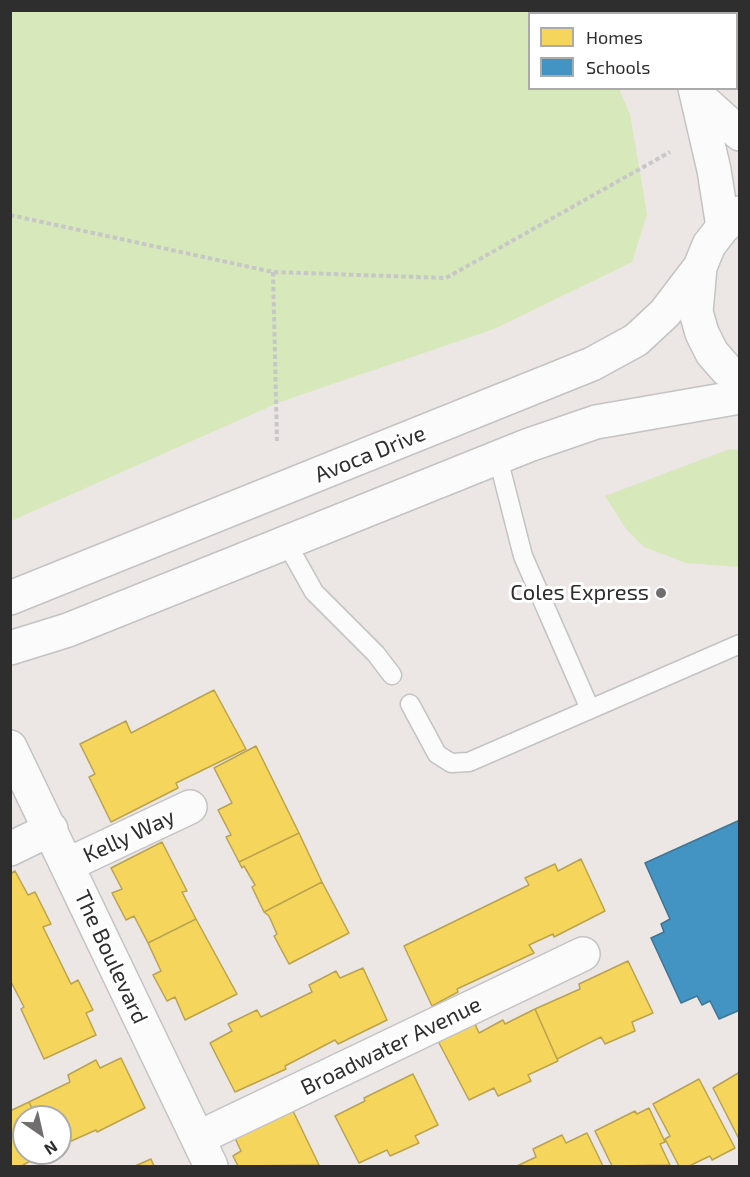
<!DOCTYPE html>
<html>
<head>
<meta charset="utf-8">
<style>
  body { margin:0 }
  #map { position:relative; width:750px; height:1177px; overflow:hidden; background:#ece6e4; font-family:"Exo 2",sans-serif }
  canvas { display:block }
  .frame { position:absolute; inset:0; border:12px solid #2e2e2e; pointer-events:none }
  .legend { position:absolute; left:528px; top:12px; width:210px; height:78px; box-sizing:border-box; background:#fff; border:2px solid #ababab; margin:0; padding:8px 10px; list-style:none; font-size:18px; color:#2e2e2e }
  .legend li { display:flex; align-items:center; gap:12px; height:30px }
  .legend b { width:30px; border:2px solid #ababab }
  .north { position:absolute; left:12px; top:1105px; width:60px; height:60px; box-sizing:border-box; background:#fff; border:2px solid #ababab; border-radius:50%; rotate:146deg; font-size:16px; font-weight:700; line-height:24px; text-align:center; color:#2e2e2e }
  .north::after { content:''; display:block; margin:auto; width:21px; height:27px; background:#706e6e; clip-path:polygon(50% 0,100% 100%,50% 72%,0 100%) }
</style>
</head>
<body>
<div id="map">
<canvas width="750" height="1177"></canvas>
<div class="frame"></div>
<ul class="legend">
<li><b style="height:16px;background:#f6d55c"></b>Homes</li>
<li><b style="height:16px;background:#4393c3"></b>Schools</li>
</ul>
<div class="north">N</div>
</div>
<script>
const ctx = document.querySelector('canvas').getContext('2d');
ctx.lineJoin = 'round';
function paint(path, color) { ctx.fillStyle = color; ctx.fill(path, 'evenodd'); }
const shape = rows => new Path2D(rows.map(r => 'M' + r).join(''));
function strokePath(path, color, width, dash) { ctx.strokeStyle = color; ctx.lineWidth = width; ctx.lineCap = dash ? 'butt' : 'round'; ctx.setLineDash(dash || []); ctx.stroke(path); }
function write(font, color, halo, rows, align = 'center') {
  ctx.font = font + ' "Exo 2",sans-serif'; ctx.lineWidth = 6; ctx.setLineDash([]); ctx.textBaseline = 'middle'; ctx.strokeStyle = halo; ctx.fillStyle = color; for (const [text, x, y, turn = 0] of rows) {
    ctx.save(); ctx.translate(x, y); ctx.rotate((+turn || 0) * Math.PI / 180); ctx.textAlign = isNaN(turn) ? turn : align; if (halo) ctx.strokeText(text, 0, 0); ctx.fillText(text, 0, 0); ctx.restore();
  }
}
paint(shape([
  [11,10,585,11,586,13,530,14,530,88,619,89,630,114,647,214,632,262,494,329,280,402,11,521],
  [730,449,739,450,739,567,686,563,644,547,626,529,605,496]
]), '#d7e8bb');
const homes = shape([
  [214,690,246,749,176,783,178,788,111,822,89,777,95,774,80,744,126,721,131,733,214,690],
  [256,746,299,833,239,862,226,837,231,835,218,810,232,803,214,768,256,746],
  [299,833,322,882,264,912,252,887,255,885,244,866,242,868,239,862,299,833],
  [162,842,187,891,182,892,196,919,148,943,134,916,126,920,112,893,122,889,111,868,162,842],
  [581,859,605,911,554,937,553,934,529,945,534,953,457,989,458,992,432,1006,404,946,529,885,525,878,555,864,558,871,581,859],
  [15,871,28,895,35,892,51,924,43,927,71,984,78,980,93,1010,86,1013,96,1035,44,1059,21,1009,24,1007,10,980,10,874,15,871],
  [322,882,349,933,289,964,274,936,277,934,269,916,264,912,322,882],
  [196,919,237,994,185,1020,175,997,167,1001,153,975,161,971,148,943,196,919],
  [628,961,653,1013,632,1022,635,1031,605,1044,601,1037,557,1059,535,1009,580,989,579,984,628,961],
  [363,968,387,1020,338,1044,335,1040,285,1066,286,1069,235,1092,210,1043,232,1031,228,1024,257,1010,261,1017,312,992,309,985,336,971,340,978,363,968],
  [535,1009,558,1061,528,1075,531,1081,498,1096,494,1088,469,1100,438,1041,475,1024,479,1033,503,1020,505,1024,535,1009],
  [121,1058,145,1108,97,1132,96,1130,60,1146,60,1117,36,1117,29,1102,70,1082,68,1075,96,1060,100,1068,121,1058],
  [740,1072,740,1141,713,1088,740,1072],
  [413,1074,438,1125,415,1136,419,1143,390,1156,387,1150,359,1163,335,1116,365,1101,364,1098,413,1074],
  [699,1079,735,1148,712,1160,710,1156,689,1166,679,1166,665,1139,670,1136,653,1104,699,1079],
  [29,1102,36,1117,24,1117,24,1153,45,1153,23,1165,24,1166,10,1166,10,1111,29,1102],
  [649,1108,665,1142,660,1144,670,1165,612,1166,595,1131,635,1111,637,1114,649,1108],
  [293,1111,319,1165,238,1166,233,1156,241,1151,235,1138,293,1111],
  [587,1133,603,1166,517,1166,536,1157,533,1149,562,1135,566,1143,587,1133],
  [151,1159,154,1166,135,1166,151,1159]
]);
paint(homes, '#f6d55c');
strokePath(homes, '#baa34e', 1.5);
const schools = shape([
  [740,820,740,1010,719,1019,710,1001,702,1005,697,996,681,1003,651,938,664,932,661,924,670,919,645,863,740,820]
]);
paint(schools, '#4393c3');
strokePath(schools, '#3d7596', 1.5);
const service = shape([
  [498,458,523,556,590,709],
  [286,542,314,592,376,654,392,675],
  [410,704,437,754,451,763,469,762,740,644]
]);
const minor = shape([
  [656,10,657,14],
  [695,88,714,170,723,227],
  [699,97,740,134],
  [10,747,211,1166],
  [10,849,51,829],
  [67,865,190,807],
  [198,1138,583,954]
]);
const secondary = shape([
  [700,267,696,312,702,333,712,353,727,370,740,377],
  [10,598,592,364,636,340,665,313,700,267,709,245,723,227,740,213],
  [10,648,68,630,529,445,596,422,740,397]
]);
strokePath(service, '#c4c3c3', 21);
strokePath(minor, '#c4c3c3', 36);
strokePath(secondary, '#c4c3c3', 36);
strokePath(shape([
  [10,215,273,272,446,278,670,152],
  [273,272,277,441]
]), '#c8c7c7', 4, [4.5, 3]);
strokePath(service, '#fcfbfb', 18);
strokePath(minor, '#fcfbfb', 33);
strokePath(secondary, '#fcfbfb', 33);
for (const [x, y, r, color] of [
  [661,593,6,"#706e6e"]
]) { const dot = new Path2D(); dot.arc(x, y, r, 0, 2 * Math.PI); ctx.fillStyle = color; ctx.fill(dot); strokePath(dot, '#fff', 2); }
write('22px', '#2e2e2e', '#fff', [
  ["Avoca Drive",370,454,-22],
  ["Kelly Way",129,836,-25],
  ["The Boulevard",111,957,65],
  ["Broadwater Avenue",391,1046,-26]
]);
write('22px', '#2e2e2e', '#fff', [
  ["Coles Express",649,593]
], 'right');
</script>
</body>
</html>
